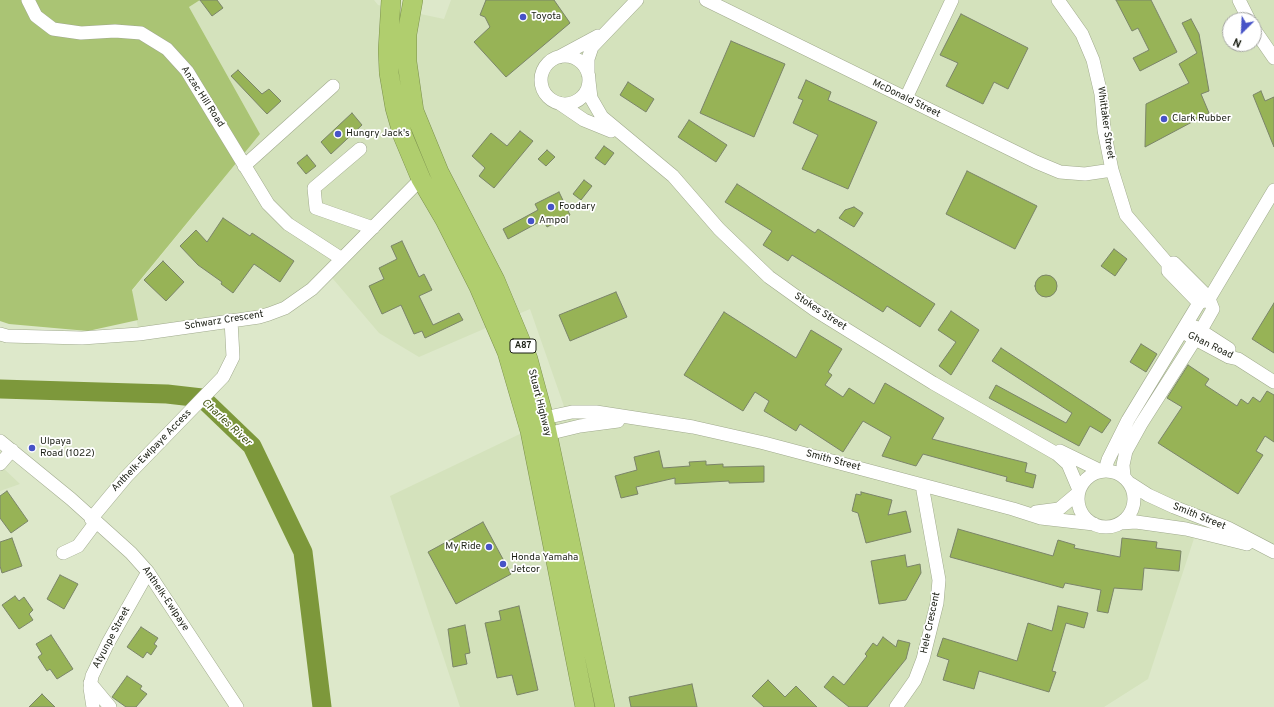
<!DOCTYPE html>
<html>
<head>
<meta charset="utf-8">
<style>
  body { margin:0 }
  #map { position:relative; width:1274px; height:707px; overflow:hidden; background:#dde8ca; font-family:Overpass,sans-serif }
  canvas { display:block }
  .north { position:absolute; left:1222px; top:12px; width:40px; height:40px; box-sizing:border-box; background:#fff; border:1px solid #a4a5a1; border-radius:50%; rotate:204deg; font-size:11px; font-weight:700; line-height:16px; text-align:center; color:#1b1f14 }
  .north::after { content:''; display:block; margin:auto; width:14px; height:18px; background:#4753c7; clip-path:polygon(50% 0,100% 100%,50% 72%,0 100%) }
</style>
</head>
<body>
<div id="map">
<canvas width="1274" height="707"></canvas>
<div class="north">N</div>
</div>
<script>
const ctx = document.querySelector('canvas').getContext('2d');
ctx.lineJoin = 'round';
function paint(path, color) { ctx.fillStyle = color; ctx.fill(path, 'evenodd'); }
const shape = rows => new Path2D(rows.map(r => 'M' + r).join(''));
function strokePath(path, color, width, dash) { ctx.strokeStyle = color; ctx.lineWidth = width; ctx.lineCap = dash ? 'butt' : 'round'; ctx.setLineDash(dash || []); ctx.stroke(path); }
function write(font, color, halo, rows, align = 'center') {
  ctx.font = font + ' Overpass,sans-serif'; ctx.lineWidth = 3.5; ctx.setLineDash([]); ctx.textBaseline = 'middle'; ctx.strokeStyle = halo; ctx.fillStyle = color; for (const [text, x, y, turn = 0] of rows) {
    ctx.save(); ctx.translate(x, y); ctx.rotate((+turn || 0) * Math.PI / 180); ctx.textAlign = isNaN(turn) ? turn : align; if (halo) ctx.strokeText(text, 0, 0); ctx.fillText(text, 0, 0); ctx.restore();
  }
}
paint(shape([
  [200,0,374,0,378,5,444,19,451,0,1274,0,1274,552,1203,511,1148,679,1104,707,460,707,390,496,566,412,530,309,419,357,379,333,328,273,285,308,139,334,132,291,260,134,189,7],
  [1230,20,1254,20,1254,44,1230,44],
  [0,465,20,484,0,491]
]), '#d4e2bc');
paint(shape([
  [0,0,200,0,189,7,260,134,132,290,138,320,88,331,9,324,0,321]
]), '#aac474');
strokePath(shape([
  [0,389,167,394,202,398,252,446,303,552,322,707]
]), '#7d983b', 19);
const building = shape([
  [200,0,217,0,223,8,212,16,200,0],
  [486,0,554,0,570,23,506,77,474,42,490,27,485,17,480,15,486,0],
  [1116,0,1151,0,1177,52,1140,71,1133,58,1149,50,1138,28,1132,31,1116,0],
  [961,14,1028,48,1008,89,994,82,983,104,946,86,958,63,940,55,961,14],
  [1191,19,1199,34,1209,91,1201,94,1209,113,1145,147,1146,104,1189,83,1179,64,1197,53,1182,23,1191,19],
  [731,41,785,64,754,137,700,113,731,41],
  [238,70,262,94,269,89,281,101,267,114,231,76,238,70],
  [806,80,831,92,828,100,877,122,848,189,802,169,818,135,793,123,803,100,798,98,806,80],
  [628,82,654,99,646,112,620,95,628,82],
  [1261,91,1265,101,1274,97,1274,147,1253,95,1261,91],
  [352,113,362,125,331,154,321,142,352,113],
  [689,120,727,145,716,162,678,137,689,120],
  [520,131,533,141,494,188,479,176,485,168,472,156,491,133,507,146,520,131],
  [604,146,614,153,605,165,595,158,604,146],
  [547,150,555,157,546,166,538,159,547,150],
  [307,155,316,166,306,174,297,163,307,155],
  [967,171,1037,206,1015,249,946,214,967,171],
  [584,180,592,186,581,200,573,194,584,180],
  [737,184,815,233,818,229,935,304,920,327,887,306,883,312,792,255,788,261,763,245,772,231,725,202,737,184],
  [559,192,570,215,547,227,543,220,508,239,503,229,538,210,535,204,559,192],
  [854,207,863,213,854,227,839,218,845,210,854,207],
  [223,218,250,236,252,233,294,261,280,282,254,264,233,293,221,284,222,282,198,265,180,246,196,230,207,242,223,218],
  [402,241,419,277,424,274,432,290,419,296,433,325,459,313,463,320,425,338,422,331,414,334,401,305,382,314,369,286,384,279,379,268,397,259,391,246,402,241],
  [1114,249,1127,259,1115,276,1101,266,1114,249],
  [163,261,184,282,166,301,144,280,163,261],
  '1035 286a11 11 0 1 1 22 0a11 11 0 1 1-22 0Z',
  [616,292,627,317,570,341,559,315,616,292],
  [1274,303,1274,353,1252,339,1274,303],
  [951,311,979,330,951,375,939,366,956,342,938,330,951,311],
  [724,312,796,358,811,330,842,349,828,372,832,375,825,385,843,397,849,388,874,404,885,383,944,418,932,439,1027,463,1025,472,1036,475,1033,488,1006,481,1007,477,923,454,916,466,882,456,891,437,863,421,843,452,800,424,796,431,764,411,769,401,755,392,743,411,684,375,724,312],
  [1141,344,1157,354,1146,372,1130,362,1141,344],
  [1001,348,1111,420,1102,433,1090,426,1079,446,989,398,996,385,1066,423,1072,413,992,361,1001,348],
  [1188,365,1209,379,1205,385,1237,406,1241,399,1248,404,1253,397,1260,402,1267,391,1274,395,1274,442,1265,436,1256,451,1263,455,1238,494,1158,443,1182,407,1167,398,1188,365],
  [659,451,663,468,690,466,689,462,706,461,706,465,723,464,723,467,764,466,764,482,729,483,729,481,675,484,675,478,636,487,638,494,621,498,615,476,637,470,634,457,659,451],
  [7,491,28,521,11,533,0,518,0,496,7,491],
  [861,492,892,500,888,515,906,511,911,532,866,543,858,513,852,511,856,494,861,495,861,492],
  [483,522,511,574,456,604,428,552,483,522],
  [958,529,1053,556,1058,540,1075,545,1074,548,1120,557,1122,538,1157,542,1156,548,1181,551,1179,571,1144,568,1142,590,1114,588,1108,613,1097,611,1101,590,1065,583,1063,588,950,557,958,529],
  [12,538,22,566,2,573,0,566,0,542,12,538],
  [905,555,907,567,920,564,921,573,906,600,879,604,871,561,905,555],
  [60,575,78,584,64,609,47,599,60,575],
  [15,596,19,601,24,597,33,610,29,614,33,620,19,629,2,605,15,596],
  [519,606,538,690,517,695,512,675,497,678,485,623,501,620,499,611,519,606],
  [1058,606,1088,613,1084,628,1066,623,1052,671,1056,672,1049,692,979,671,974,689,943,680,949,660,937,656,943,638,1017,661,1028,623,1052,631,1058,606],
  [465,625,470,653,465,654,467,664,453,667,448,629,465,625],
  [141,627,158,638,154,644,157,646,151,655,147,652,143,658,127,647,141,627],
  [51,635,73,669,57,679,50,669,47,671,38,657,42,654,36,644,51,635],
  [883,637,896,647,898,640,910,643,906,659,867,707,849,707,824,687,833,676,844,685,867,656,865,654,873,643,877,646,883,637],
  [127,676,142,686,140,689,147,694,136,707,126,707,112,697,127,676],
  [768,680,785,697,796,686,817,707,764,707,752,696,768,680],
  [692,684,697,707,631,707,629,697,692,684],
  [42,694,55,707,29,707,42,694]
]);
paint(building, '#97b356');
strokePath(building, '#7b8569', 1);
const minor = shape([
  [28,0,36,16,53,29,81,33,115,31,141,33,167,49,187,71,268,204,288,224,342,259],
  [706,0,1036,162,1060,172,1085,174,1112,170],
  [1058,0,1082,34,1093,60,1101,94,1104,130,1112,170,1126,215,1168,264,1168,271,1199,303],
  [1239,0,1249,20],
  [1254,29,1274,58],
  '541 80a24 24 0 1 1 48 0a24 24 0 1 1-48 0Z',
  [559,57,598,36],
  [588,74,588,59,592,47,637,0],
  [589,81,591,98,602,117,673,176,719,229,769,277,815,310,933,383,1057,454,1068,464,1079,490],
  [906,98,952,0],
  [559,103,584,120,611,131],
  [360,149,314,188,316,208,373,228],
  [244,166,333,86],
  [1195,327,1229,349],
  [0,334,7,336,82,338,139,334,259,317,269,314,285,308,312,289,421,179],
  [1188,335,1229,357,1238,359,1274,382],
  [544,418,572,412,596,412,693,427,764,443,1013,509,1041,518,1094,524],
  [547,434,580,426,618,421],
  [0,441,71,499,131,553,148,572,237,707],
  [1060,451,1101,471],
  [0,464,12,450],
  [1105,470,1108,460,1128,420,1199,303,1209,299,1274,190],
  '1078 499a28 28 0 1 1 56 0a28 28 0 1 1-56 0Z',
  [1124,477,1123,465,1126,451,1141,424,1201,330,1213,309,1209,299,1203,292,1174,263,1168,264],
  [1131,484,1148,495,1174,507,1228,528,1274,552],
  [1036,512,1059,509,1078,493],
  [91,519,126,477,223,377,233,357,231,320],
  [1121,523,1136,522,1186,529,1247,544],
  [63,553,78,546,96,522],
  [90,683,110,707],
  [93,707,90,688,92,676,108,643,148,572],
  [896,707,915,680,923,659,937,603,939,580,922,485]
]);
const highway = shape([
  [391,0,388,50,389,73,395,108,403,136,421,179,445,220,479,287,507,352,530,431,585,707],
  [413,0,407,34,407,62,414,111,439,172,495,280,528,359,544,418,605,707]
]);
strokePath(minor, '#a0aa8d', 14);
strokePath(highway, '#7c914e', 20);
strokePath(minor, '#fff', 13);
strokePath(highway, '#b0ce6e', 19);
for (const [x, y, r, color] of [
  [523,17,4,"#4753c7"],
  [1164,119,4,"#4753c7"],
  [338,134,4,"#4753c7"],
  [551,207,4,"#4753c7"],
  [531,221,4,"#4753c7"],
  [32,448,4,"#4753c7"],
  [489,547,4,"#4753c7"],
  [503,564,4,"#4753c7"]
]) { const dot = new Path2D(); dot.arc(x, y, r, 0, 2 * Math.PI); ctx.fillStyle = color; ctx.fill(dot); strokePath(dot, '#fff', 1.5); }
for (const [x, y, w] of [
  [523,346,26]
]) { const box = new Path2D(); box.roundRect(x - w / 2, y - 7, w, 14, 3); ctx.fillStyle = '#fff'; ctx.fill(box); strokePath(box, '#1b1f14', 1); }
write('bold 9px', '#1b1f14', null, [
  ["A87",523,346]
]);
write('10px', '#1b1f14', '#fff', [
  ["Toyota",531,17],
  ["Clark Rubber",1172,119],
  ["Hungry Jack's",346,134],
  ["Foodary",559,207],
  ["Ampol",539,221],
  ["Ulpaya",40,442],
  ["Road (1022)",40,454],
  ["My Ride",481,547,"right"],
  ["Honda Yamaha",511,558],
  ["Jetcor",511,570]
], 'left');
write('10px', '#1b1f14', '#fff', [
  ["Anzac Hill Road",202,97,57],
  ["McDonald Street",906,99,26],
  ["Whittaker Street",1105,123,82],
  ["Stokes Street",820,312,33],
  ["Schwarz Crescent",224,321,-9],
  ["Ghan Road",1210,346,26],
  ["Stuart Highway",539,403,76],
  ["Anthelk-Ewlpaye Access",152,451,-46],
  ["Smith Street",833,461,15],
  ["Smith Street",1199,517,22],
  ["Anthelk-Ewlpaye",165,599,56],
  ["Hele Crescent",931,623,-78],
  ["Atyunpe Street",112,638,-62]
]);
write('italic 11px', '#425411', '#fff', [
  ["Charles River",226,423,43]
]);
</script>
</body>
</html>
